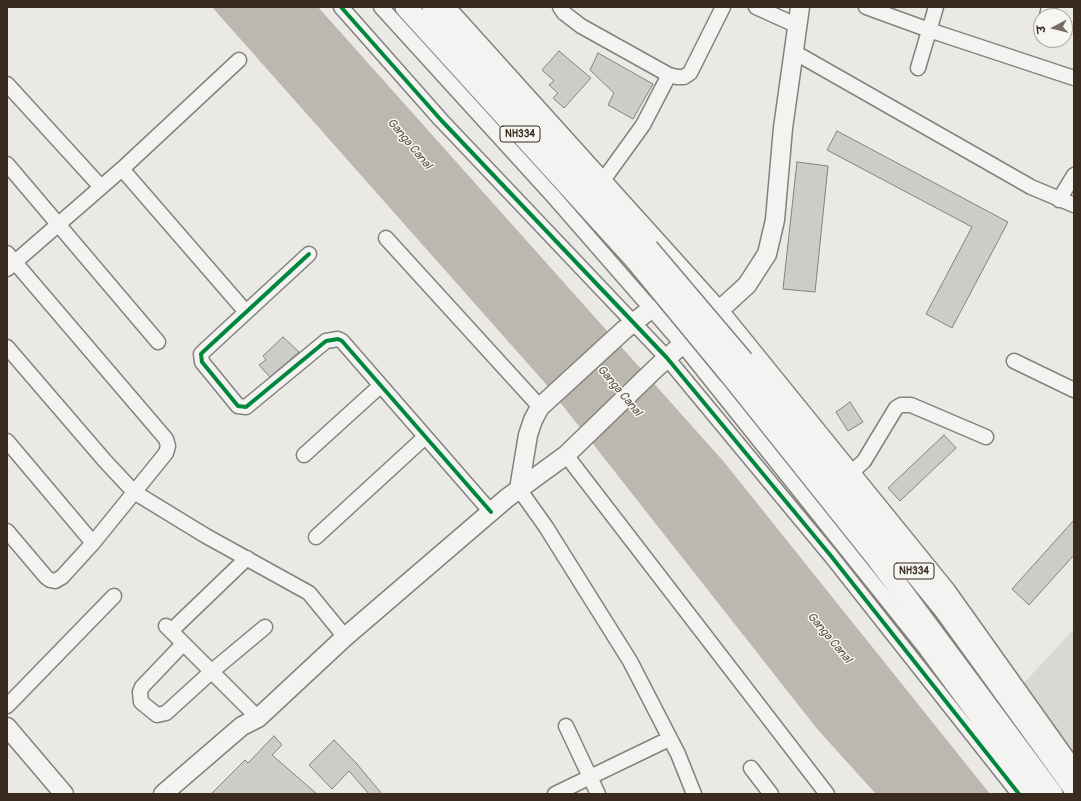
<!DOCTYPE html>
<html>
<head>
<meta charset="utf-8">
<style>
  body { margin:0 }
  #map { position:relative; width:1081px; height:801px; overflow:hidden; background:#eae9e6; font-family:Pangolin,"Playpen Sans Deva",sans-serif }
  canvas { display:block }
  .frame { position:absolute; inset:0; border:8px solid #3b2a1e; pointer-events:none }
  .north { position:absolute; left:1033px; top:8px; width:40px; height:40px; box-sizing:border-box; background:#f6f6f2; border:1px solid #aba49d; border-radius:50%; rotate:263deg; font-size:11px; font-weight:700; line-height:16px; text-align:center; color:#3b2a1e }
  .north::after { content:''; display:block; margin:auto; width:14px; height:18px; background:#786d64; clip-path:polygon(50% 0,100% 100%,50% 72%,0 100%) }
</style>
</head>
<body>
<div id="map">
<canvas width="1081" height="801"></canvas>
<div class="frame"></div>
<div class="north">उ</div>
</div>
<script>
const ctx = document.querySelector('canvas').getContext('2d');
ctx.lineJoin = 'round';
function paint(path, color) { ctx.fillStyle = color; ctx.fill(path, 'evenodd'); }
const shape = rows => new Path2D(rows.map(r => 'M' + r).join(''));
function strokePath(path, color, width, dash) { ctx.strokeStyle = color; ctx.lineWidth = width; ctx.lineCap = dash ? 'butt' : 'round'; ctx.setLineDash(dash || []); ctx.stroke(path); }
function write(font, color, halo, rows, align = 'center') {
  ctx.font = font + ' Pangolin,sans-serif'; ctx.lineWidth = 3; ctx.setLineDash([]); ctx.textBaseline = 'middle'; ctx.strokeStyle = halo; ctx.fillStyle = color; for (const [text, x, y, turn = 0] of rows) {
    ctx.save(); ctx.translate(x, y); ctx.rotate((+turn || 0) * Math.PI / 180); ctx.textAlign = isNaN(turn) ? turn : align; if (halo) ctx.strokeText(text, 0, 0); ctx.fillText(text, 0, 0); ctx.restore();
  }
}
paint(shape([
  [1074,629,1074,757,1023,684]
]), '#dad8d3');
paint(shape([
  [212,7,318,7,724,462,990,794,876,794,818,730,545,383]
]), '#bcb7af');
const building = shape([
  [559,51,591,78,564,108,553,98,558,93,549,85,554,81,542,70,559,51],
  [598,53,653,84,633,119,608,105,614,93,590,70,598,53],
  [837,131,1008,222,952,328,926,314,972,227,827,150,837,131],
  [797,162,828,166,815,292,783,289,797,162],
  [283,337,299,352,270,377,259,365,266,360,263,356,283,337],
  [850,402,863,422,848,431,836,412,850,402],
  [944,435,956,448,900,501,888,488,944,435],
  [1074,520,1074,555,1029,605,1012,589,1074,520],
  [274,736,282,745,272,755,317,794,211,794,245,760,248,763,274,736],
  [334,740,357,764,382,794,369,794,349,771,332,789,309,765,334,740]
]);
paint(building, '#cdccc9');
strokePath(building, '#85817d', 1);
const minor = shape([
  [341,7,441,120,667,358,831,556,1019,794],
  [381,7,553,196,682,344,926,649,1033,794],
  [448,7,721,310,948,590,1074,767],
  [560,7,564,13,581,26,669,75,677,77,684,77,690,73,723,7],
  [756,7,798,26],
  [866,7,929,30,1074,78],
  [1047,16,1049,7],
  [794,52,996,167,1031,187,1074,205],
  [239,60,122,169,246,312],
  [918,68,936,7],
  [7,84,101,187],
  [7,164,158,342],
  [604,179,643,125,669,75],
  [1059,200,1074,175],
  [386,238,540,407],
  [7,253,166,439,168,446,166,453,93,543,62,577,55,581,50,580,46,577,7,531],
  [309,254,204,351,201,354,202,362,238,406,246,407,326,341,338,339,342,341,491,512],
  [7,269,122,169],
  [7,347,105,461,134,492,206,536,309,593,345,637],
  [1014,361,1074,390],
  [7,441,93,543],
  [304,455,380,386],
  [566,455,827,794],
  [852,472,864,461,896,408,901,405,911,405,986,437],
  [519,489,546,527,630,661,678,754,694,794],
  [316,537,425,437],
  [166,626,258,718],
  [171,631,247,558],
  [183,644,142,687,140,692,141,702,157,715,166,713,211,672,265,627],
  [7,706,114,596],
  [566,726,598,794],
  [751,768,771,794],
  [555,794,669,739]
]);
const major = shape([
  [519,489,528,435,533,420,540,407,624,330,651,309],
  [7,727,64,794],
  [163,794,242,726,258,718,345,637,507,498,566,455,655,369,747,285,767,254,775,220,783,128,800,7]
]);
const highway = shape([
  [406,7,636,260],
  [433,7,648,249],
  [743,361,946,611,1074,788],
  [730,374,877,558,1052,794]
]);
strokePath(minor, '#85817d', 17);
strokePath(major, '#85817d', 21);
strokePath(highway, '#85817d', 24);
strokePath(minor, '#f3f3f1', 14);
strokePath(major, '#f3f3f1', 18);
strokePath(highway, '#f3f3f1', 21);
const highwayBridge = shape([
  [648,249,743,361],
  [636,260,730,374]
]);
strokePath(highwayBridge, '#85817d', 24, []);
strokePath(highwayBridge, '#f3f3f1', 21);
strokePath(shape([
  [341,7,441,120,667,358,831,556,1019,794],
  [309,254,204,351,201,354,202,362,238,406,246,407,326,341,338,339,342,341,491,512]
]), '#00873e', 4);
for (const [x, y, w] of [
  [520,134,40],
  [914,571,40]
]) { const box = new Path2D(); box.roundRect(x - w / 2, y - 8, w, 16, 3); ctx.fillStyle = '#f6f6f2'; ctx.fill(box); strokePath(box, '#3b2a1e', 1); }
write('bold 10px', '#3b2a1e', null, [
  ["NH334",520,134],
  ["NH334",914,571]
]);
write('italic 12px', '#615449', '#f6f6f2', [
  ["Ganga Canal",409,144,50],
  ["Ganga Canal",619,391,50],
  ["Ganga Canal",829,638,50]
]);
</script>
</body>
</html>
